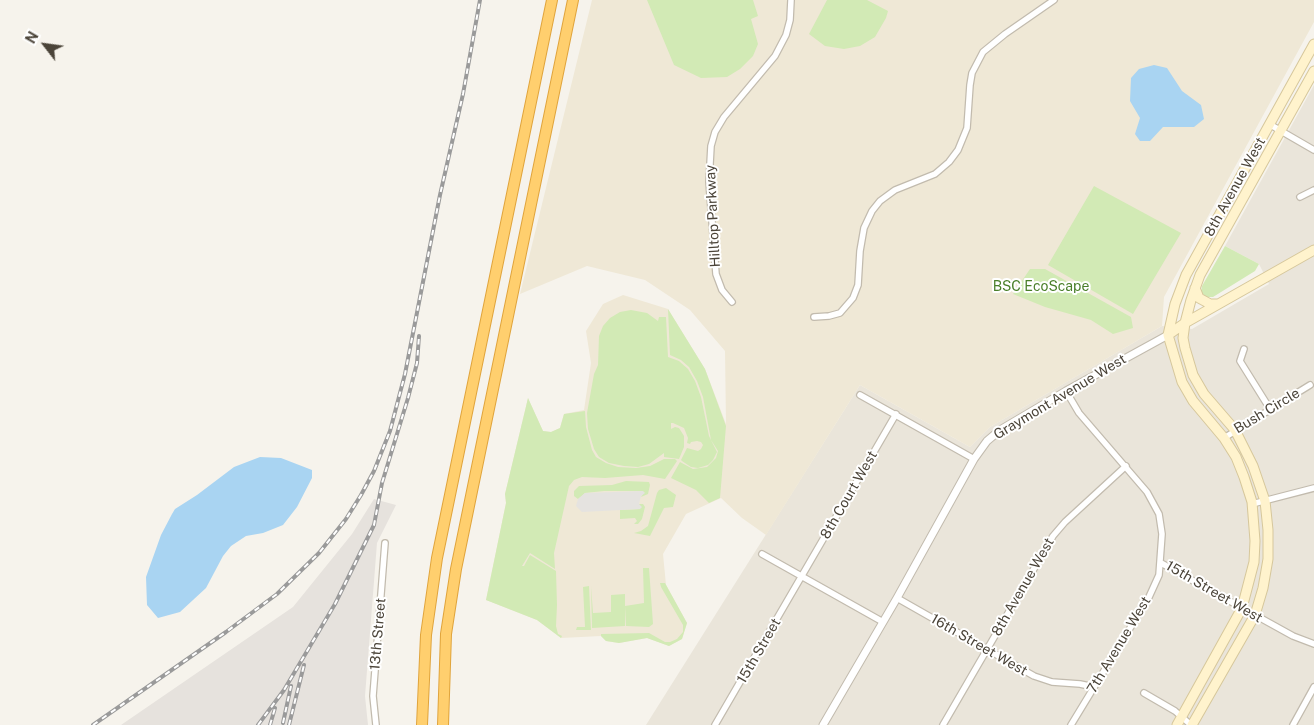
<!DOCTYPE html>
<html>
<head>
<meta charset="utf-8">
<style>
  body { margin:0 }
  #map { position:relative; width:1314px; height:725px; overflow:hidden; background:#f6f3ec; font-family:"Public Sans",sans-serif }
  canvas { display:block }
  .north { position:absolute; left:20px; top:20px; width:50px; height:50px; -webkit-text-stroke:4px #fff; paint-order:stroke; rotate:300deg; font-size:14px; font-weight:700; line-height:20px; text-align:center; color:#4b4439 }
  .north::after { content:''; display:block; margin:auto; width:18px; height:22px; background:#4b4439; clip-path:polygon(50% 0,100% 100%,50% 72%,0 100%) }
</style>
</head>
<body>
<div id="map">
<canvas width="1314" height="725"></canvas>
<div class="north">N</div>
</div>
<script>
const ctx = document.querySelector('canvas').getContext('2d');
ctx.lineJoin = 'round';
function paint(path, color) { ctx.fillStyle = color; ctx.fill(path, 'evenodd'); }
const shape = rows => new Path2D(rows.map(r => 'M' + r).join(''));
function strokePath(path, color, width, dash) { ctx.strokeStyle = color; ctx.lineWidth = width; ctx.lineCap = dash ? 'butt' : 'round'; ctx.setLineDash(dash || []); ctx.stroke(path); }
function write(font, color, halo, rows, align = 'center') {
  ctx.font = font + ' "Public Sans",sans-serif'; ctx.lineWidth = 4; ctx.setLineDash([]); ctx.textBaseline = 'middle'; ctx.strokeStyle = halo; ctx.fillStyle = color; for (const [text, x, y, turn = 0] of rows) {
    ctx.save(); ctx.translate(x, y); ctx.rotate((+turn || 0) * Math.PI / 180); ctx.textAlign = isNaN(turn) ? turn : align; if (halo) ctx.strokeText(text, 0, 0); ctx.fillText(text, 0, 0); ctx.restore();
  }
}
paint(shape([
  [1314,85,1314,725,646,725,860,385,970,447,990,427,1162,326,1192,329,1269,284,1259,264,1225,246]
]), '#eae5da');
paint(shape([
  [374,499,396,505,377,543,365,696,368,725,121,725,293,607,352,534]
]), '#e6e2dd');
paint(shape([
  [592,0,1314,0,1314,22,1164,297,1162,326,990,427,970,447,860,385,766,535,742,518,721,498,686,514,663,554,666,585,687,623,682,639,669,646,647,638,619,643,606,641,601,636,561,638,537,620,486,600,506,503,505,494,528,398,543,431,551,432,560,428,564,414,584,410,591,363,586,331,603,304,623,295,668,309,705,369,726,424,725,351,690,310,645,280,587,266,520,294]
]), '#efe8d6');
paint(shape([
  [647,0,753,0,758,16,751,19,758,44,753,56,740,69,727,77,701,78,674,65],
  [827,0,867,0,888,11,886,18,875,37,860,46,844,49,825,46,809,34],
  [1094,186,1181,233,1133,314,1048,265],
  [1225,246,1259,264,1255,271,1213,297,1206,297,1201,292,1202,286],
  [1030,269,1045,269,1131,317,1133,328,1113,334,1091,320,1045,307,1013,294],
  [668,309,705,369,726,426,720,498,709,503,696,490,671,478,680,462,693,469,707,467,716,458,718,451,711,440,703,397,697,381,689,367,681,360,670,355],
  [631,310,647,313,658,321,659,317,666,317,668,357,679,361,688,369,695,381,701,397,709,436,717,452,713,460,708,465,698,468,691,467,682,461,681,460,687,448,698,451,701,449,703,445,701,442,697,441,691,442,690,444,687,443,688,438,684,428,673,423,671,423,671,429,675,427,679,428,684,436,684,447,679,459,664,457,664,453,649,464,638,467,624,466,609,463,599,457,594,449,588,429,587,413,594,374,598,365,599,336,603,326,610,318,620,312],
  [528,398,543,431,551,432,560,428,564,414,585,411,586,427,592,450,596,457,606,463,618,467,636,468,650,466,664,459,675,459,677,461,665,479,643,475,605,478,582,477,574,480,569,486,554,553,555,569,530,553,522,566,524,566,530,555,556,571,557,605,556,626,558,634,562,636,561,638,537,620,486,600,506,503,505,494],
  [626,481,649,482,650,485,648,494,641,497,644,493,642,491,604,491,585,493,578,499,574,496,574,491,579,486,612,485],
  [666,488,676,495,673,507,664,508,650,536,634,533,641,531,648,526,657,493,659,490],
  [638,504,643,504,645,507,642,519,638,524,634,524,637,521,635,518,620,519,620,510,640,509],
  [643,568,649,568,653,624,649,627,626,626,625,606,644,603],
  [660,583,665,583,687,623,682,639,669,646,647,638,619,643,606,641,601,636,601,634,649,633,665,642,670,642,677,639,683,632,683,625,661,587],
  [589,586,591,630,576,630,577,627,585,627,583,587],
  [591,586,593,613,611,612,611,595,625,594,625,626,592,628]
]), '#d2eab5');
paint(shape([
  [643,491,645,493,641,496,639,504,642,507,640,509,582,512,576,506,578,499,585,493]
]), '#e5e3e0');
paint(shape([
  [1154,65,1167,68,1182,91,1201,105,1204,119,1194,127,1163,127,1150,141,1140,141,1135,134,1140,118,1130,101,1131,78,1139,69],
  [260,457,281,458,312,470,312,478,297,507,283,525,263,533,246,536,231,546,223,556,206,588,180,612,158,618,147,605,146,577,161,535,172,514,175,509,197,495,234,467]
]), '#a9d4f2');
const minor = shape([
  [1269,124,1314,150],
  [1300,197,1314,190],
  [732,302,722,290,716,274,709,182,711,146,715,132,724,117,775,56,786,35,790,20,791,0],
  [814,317,829,316,840,313,853,298,858,285,860,251,864,228,872,211,880,201,895,190,935,174,949,162,958,150,967,128,970,85,972,73,983,52,1005,34,1054,0],
  [1244,349,1240,361,1270,409],
  [1066,391,1079,413,1147,492,1159,514,1162,534,1159,575,1149,597,1071,725],
  [860,395,974,459],
  [1224,438,1310,385],
  [1252,504,1314,488],
  [762,554,883,622],
  [1161,563,1293,636,1314,644],
  [897,598,1034,676,1052,682,1080,684,1094,687],
  [1144,693,1175,711,1191,725],
  [376,725,373,696,385,543],
  [715,725,896,414],
  [943,725,1053,536,1065,522,1126,466],
  [1293,725,1314,687]
]);
const tertiary = shape([
  [823,725,897,598,974,459,987,441,1000,430,1066,391,1168,335]
]);
const secondary = shape([
  [1195,288,1199,298,1210,304,1218,304],
  [1168,335,1185,323,1314,250],
  [1177,725,1242,608,1254,562,1255,541,1252,502,1244,477,1236,457,1224,438,1193,401,1182,382,1168,335,1175,304,1186,275,1314,44],
  [1192,725,1255,615,1263,588,1268,559,1268,530,1265,501,1253,466,1235,430,1204,394,1193,375,1185,348,1183,338,1185,323,1191,300,1200,275,1314,71]
]);
const motorway = shape([
  [422,725,426,635,437,558,552,0],
  [443,725,446,634,456,569,573,0]
]);
strokePath(minor, '#c2bbae', 8);
strokePath(tertiary, '#c2bbae', 9);
strokePath(secondary, '#d6c79b', 11);
strokePath(motorway, '#e0a43c', 12);
strokePath(minor, '#fff', 5.5);
strokePath(tertiary, '#fff', 7);
strokePath(secondary, '#fff3cd', 9);
strokePath(motorway, '#ffcf6e', 10);
const rail = shape([
  [283,723,291,686],
  [93,725,226,632,277,594,319,553,346,519,361,495,374,471,390,431,405,374,440,195,463,94,480,0],
  [258,725,284,690,335,604,374,525,382,483,408,398,417,363,419,336],
  [270,725,275,708],
  [289,725,304,665]
]);
strokePath(rail, '#9a9a9a', 4);
strokePath(rail, '#fff', 2, [5.5]);
write('14px', '#4b4439', '#fff', [
  ["8th Avenue West",1235,187,-61],
  ["Hilltop Parkway",713,216,-93],
  ["Graymont Avenue West",1060,397,-31],
  ["Bush Circle",1267,411,-31],
  ["8th Court West",849,495,-60],
  ["8th Avenue West",1023,587,-60],
  ["15th Street West",1214,592,30],
  ["13th Street",378,634,-85],
  ["16th Street West",979,645,30],
  ["7th Avenue West",1119,645,-59],
  ["15th Street",759,651,-60]
]);
write('14px', '#4a7f2a', '#fff', [
  ["BSC EcoScape",1041,287]
]);
</script>
</body>
</html>
